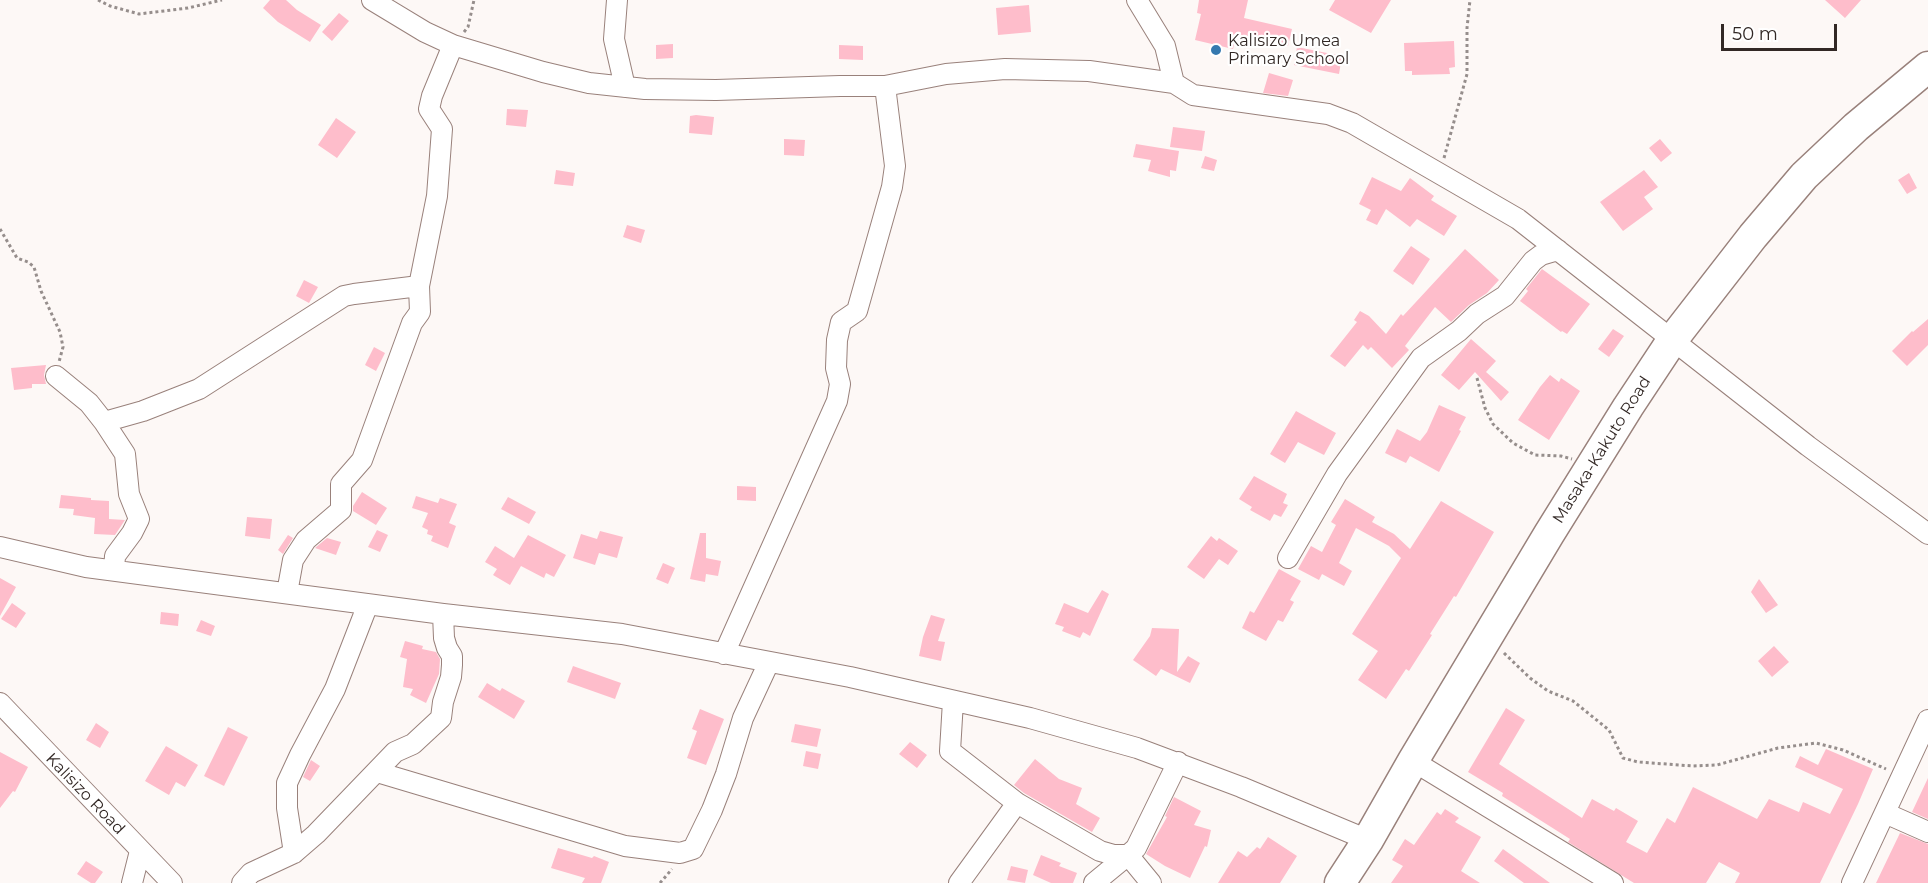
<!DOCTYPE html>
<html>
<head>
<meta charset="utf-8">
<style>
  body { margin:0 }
  #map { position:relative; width:1928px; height:883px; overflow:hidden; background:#fdf8f6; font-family:Montserrat,sans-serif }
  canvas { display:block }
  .scale { position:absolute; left:1721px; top:24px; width:116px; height:27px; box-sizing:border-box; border:3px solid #322825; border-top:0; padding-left:8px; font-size:18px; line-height:21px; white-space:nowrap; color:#322825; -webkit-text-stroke:4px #fff; paint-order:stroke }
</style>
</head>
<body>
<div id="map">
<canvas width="1928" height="883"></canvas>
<div class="scale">50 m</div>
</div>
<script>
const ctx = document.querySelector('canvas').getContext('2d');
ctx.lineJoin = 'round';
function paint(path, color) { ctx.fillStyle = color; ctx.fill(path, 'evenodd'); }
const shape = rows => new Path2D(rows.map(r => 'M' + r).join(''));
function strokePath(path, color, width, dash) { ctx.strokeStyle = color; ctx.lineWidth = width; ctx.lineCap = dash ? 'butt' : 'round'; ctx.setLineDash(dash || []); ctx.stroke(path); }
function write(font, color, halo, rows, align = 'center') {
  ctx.font = font + ' Montserrat,sans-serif'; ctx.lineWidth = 4.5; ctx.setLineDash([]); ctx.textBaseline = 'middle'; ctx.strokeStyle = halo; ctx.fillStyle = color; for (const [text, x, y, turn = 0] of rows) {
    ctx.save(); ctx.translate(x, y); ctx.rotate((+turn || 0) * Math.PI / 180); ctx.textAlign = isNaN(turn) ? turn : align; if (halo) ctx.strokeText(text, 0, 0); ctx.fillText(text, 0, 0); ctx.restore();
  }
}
paint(shape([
  [270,0,286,0,297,10,321,25,310,42,278,22,263,8],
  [1199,0,1248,0,1244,18,1292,29,1288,46,1237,34,1233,49,1195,40,1201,14,1197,13],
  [1335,0,1391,0,1371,33,1329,10],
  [1825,0,1861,0,1845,18],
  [1029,5,1031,32,998,35,996,8],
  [339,13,349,21,332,41,322,32],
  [1454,41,1455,67,1449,68,1450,74,1412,75,1412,71,1405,71,1404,43],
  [673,44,673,58,656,59,656,45],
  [839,45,863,46,863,60,839,59],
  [1297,47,1342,56,1339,74,1294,65],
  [1269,73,1293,80,1288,96,1263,93],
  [507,109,528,110,526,127,506,125],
  [696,115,714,117,712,135,689,133,690,116],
  [336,118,356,132,337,158,318,145],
  [1173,127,1205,131,1202,151,1170,147],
  [784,139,805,140,804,156,784,155],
  [1660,139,1672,153,1661,162,1649,148],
  [1136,144,1179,151,1176,171,1170,170,1170,177,1148,171,1151,160,1133,157],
  [1205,156,1217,160,1214,171,1201,168],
  [556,170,575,173,573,186,554,184],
  [1644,170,1658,187,1644,197,1653,209,1623,231,1600,202],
  [1909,173,1917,188,1907,194,1898,180],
  [1372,177,1401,191,1410,178,1434,196,1431,200,1457,216,1444,236,1417,219,1410,227,1386,209,1377,225,1366,220,1371,210,1359,204],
  [627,225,645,230,641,243,623,237],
  [1411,246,1430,259,1413,285,1393,271],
  [1465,249,1499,280,1487,293,1469,305,1451,322,1435,307,1405,346,1409,350,1392,368,1371,347,1368,350,1363,345,1345,367,1330,356,1357,322,1354,320,1360,311,1369,316,1386,334,1401,314,1403,316],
  [1542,269,1590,304,1567,334,1562,331,1561,332,1520,301,1528,291,1526,289],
  [304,280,318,287,309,303,296,296],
  [1928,319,1928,345,1907,366,1892,351,1912,331,1913,332],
  [1613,329,1624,336,1609,357,1598,349],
  [1471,339,1496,361,1486,372,1509,392,1501,401,1475,372,1459,390,1441,375],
  [374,347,385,353,376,371,365,365],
  [46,365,44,375,46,384,32,384,32,388,14,390,11,368],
  [1550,375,1559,382,1561,378,1580,391,1549,440,1518,420,1540,387],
  [1439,405,1466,417,1459,430,1461,431,1439,472,1410,456,1406,463,1385,453,1397,429,1420,441,1427,432],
  [1296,411,1336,433,1324,455,1298,442,1285,463,1270,454],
  [1254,476,1287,494,1283,503,1288,505,1281,517,1274,514,1270,521,1250,510,1252,507,1239,499],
  [737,486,756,487,756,501,737,500],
  [362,492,387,508,376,525,353,511,353,506],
  [61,495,91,498,91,500,109,501,109,519,125,520,115,535,94,534,95,518,73,515,74,509,59,508],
  [416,496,438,503,440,498,457,504,449,523,456,526,448,548,431,541,433,536,427,534,428,530,422,527,428,513,412,508],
  [508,497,536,512,529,524,501,509],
  [1345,499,1375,517,1372,522,1394,534,1410,549,1441,501,1494,532,1456,597,1454,596,1430,634,1432,635,1409,671,1406,669,1386,699,1358,680,1378,651,1352,634,1401,558,1389,546,1356,528,1339,563,1352,571,1344,586,1322,574,1319,580,1298,569,1311,546,1322,552,1336,525,1331,522],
  [247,517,272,519,270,539,245,536],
  [377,530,388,535,380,552,368,547],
  [600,531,623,537,617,558,599,553,595,565,573,558,581,534,597,539],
  [700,533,706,533,706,558,721,561,718,576,706,574,705,582,690,579],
  [288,535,293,538,283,554,278,550],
  [528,535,566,555,554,577,546,573,544,578,521,566,510,585,493,575,497,569,485,562,495,546,514,558],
  [1211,536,1217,541,1219,538,1238,551,1228,565,1219,559,1204,579,1187,567],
  [327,538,341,542,336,555,315,548],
  [663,563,675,568,668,584,656,579],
  [1279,569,1301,581,1290,600,1294,602,1283,622,1278,620,1266,641,1242,628,1250,611,1254,613],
  [0,578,16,587,0,616],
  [1759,579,1778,605,1766,613,1751,592],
  [1102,590,1109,594,1090,636,1083,632,1080,638,1062,631,1064,627,1055,624,1064,603,1088,613],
  [12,603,26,613,16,628,1,619],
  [161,612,179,614,178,626,160,624],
  [931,615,945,619,938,641,945,642,941,661,919,656,923,637],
  [201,620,215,626,211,636,196,631],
  [1152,628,1179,629,1177,672,1188,656,1200,663,1190,683,1161,669,1156,676,1133,660,1150,636],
  [405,641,423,646,422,649,436,652,440,659,439,674,426,703,410,695,413,689,403,687,407,659,400,657],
  [1774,646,1789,662,1772,677,1758,661],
  [573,666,621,683,615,699,567,682],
  [487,683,500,691,502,688,525,701,514,719,478,697],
  [1506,708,1525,720,1499,764,1582,818,1592,799,1614,811,1616,808,1638,821,1626,842,1647,853,1667,818,1675,823,1693,787,1757,819,1769,799,1799,812,1803,802,1830,814,1843,789,1795,767,1800,756,1818,765,1826,749,1873,769,1858,804,1820,883,1735,883,1740,873,1719,862,1706,883,1634,883,1568,842,1570,839,1502,796,1503,793,1468,772],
  [700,709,724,719,706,765,687,758,697,731,692,729],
  [96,723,109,732,100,748,86,740],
  [795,724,821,729,817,747,791,742],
  [228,727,248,737,224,786,204,776],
  [910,742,927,755,917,768,899,754],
  [166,746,198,765,185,787,176,782,169,795,145,781],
  [806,751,821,754,818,769,803,766],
  [0,752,28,767,15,792,13,791,0,808],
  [1035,759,1059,779,1082,788,1076,804,1100,818,1092,832,1024,793,1014,785],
  [311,760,320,766,310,781,303,777],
  [1928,778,1928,819,1912,812],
  [1174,797,1201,811,1194,825,1211,830,1207,847,1205,846,1190,878,1165,866,1146,854,1167,817,1165,816],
  [1445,809,1459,818,1455,822,1481,837,1461,871,1480,883,1391,883,1403,866,1392,860,1405,839,1414,845,1437,812,1441,815],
  [1900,833,1928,844,1928,883,1876,883],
  [1268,837,1297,856,1280,883,1218,883,1238,851,1247,857,1257,847,1260,849],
  [558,848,592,858,594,856,609,862,601,883,582,883,585,878,551,868],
  [1503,849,1550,883,1524,883,1494,861],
  [1041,855,1061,863,1059,866,1077,873,1073,883,1051,883,1033,875],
  [86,861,103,872,95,883,91,883,77,874],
  [1011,866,1028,870,1025,883,1007,880]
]), '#febdcb');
const minor = shape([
  [372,0,425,32,453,45,543,72,589,83,645,89,716,90,840,86,885,86,946,74,1005,69,1089,71,1174,83,1193,95,1328,114,1352,123,1518,219,1808,446,1928,534],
  [617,0,614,39,625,87],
  [1137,0,1165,46,1174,83],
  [56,376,89,403,104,422,125,454,129,494,139,519,132,533,115,556,114,570],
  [104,422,143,411,199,389,344,296,354,294,419,286],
  [0,547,86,567,443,614,622,634,850,677,1030,718,1137,748,1241,787,1368,840],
  [1288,558,1337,474,1421,358,1459,331,1477,314,1505,296,1533,261,1541,255,1558,250],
  [287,593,293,560,306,540,341,510,341,484,362,460,412,323,420,312,419,286,437,196,442,129,429,109,432,96,453,45],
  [724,654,837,401,840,384,836,368,837,340,841,322,857,311,892,187,895,166,885,86],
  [953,701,950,751,1017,803,1100,851,1114,855,1128,855,1136,848,1178,762],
  [0,703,172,883],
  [1413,761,1613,883],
  [377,772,625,846,680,853,693,849,712,810,726,774,743,718,769,662],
  [1885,813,1928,832],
  [294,853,287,808,287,783,300,755,335,689,368,604],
  [132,883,140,851],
  [242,883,251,873,294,853,316,834,395,752,413,744,441,718,443,702,451,677,452,665,452,656,447,648,444,638,443,614],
  [959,883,1017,803],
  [1094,883,1128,855,1151,883],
  [1852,883,1928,720]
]);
const highway = shape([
  [1340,883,1368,840,1413,761,1549,534,1628,407,1673,339,1753,236,1804,176,1856,127,1928,67]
]);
strokePath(minor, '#99817b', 22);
strokePath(highway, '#99817b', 33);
strokePath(shape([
  [98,0,110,6,139,14,188,8,222,0],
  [464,32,468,27,474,0],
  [1444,158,1467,74,1467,28,1470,0],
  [0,229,17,258,28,262,34,267,41,291,60,332,63,347,59,362],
  [1477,378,1485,408,1493,424,1513,443,1535,455,1561,456,1572,459],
  [1504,653,1530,678,1548,691,1573,701,1609,730,1623,758,1638,762,1693,766,1717,765,1778,748,1816,743,1843,750,1886,769],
  [660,883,672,869]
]), '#968e8c', 3, [3, 3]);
strokePath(minor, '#fff', 20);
strokePath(highway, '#fff', 30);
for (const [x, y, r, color] of [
  [1216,50,6,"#3579af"]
]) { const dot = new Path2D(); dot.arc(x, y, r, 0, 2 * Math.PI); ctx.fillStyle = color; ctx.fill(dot); strokePath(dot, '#fff', 2); }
write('16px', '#322825', '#fff', [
  ["Kalisizo Umea",1228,41],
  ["Primary School",1228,59]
], 'left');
write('16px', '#322825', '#fff', [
  ["Masaka-Kakuto Road",1602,450,-58],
  ["Kalisizo Road",85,794,46]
]);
</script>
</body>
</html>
